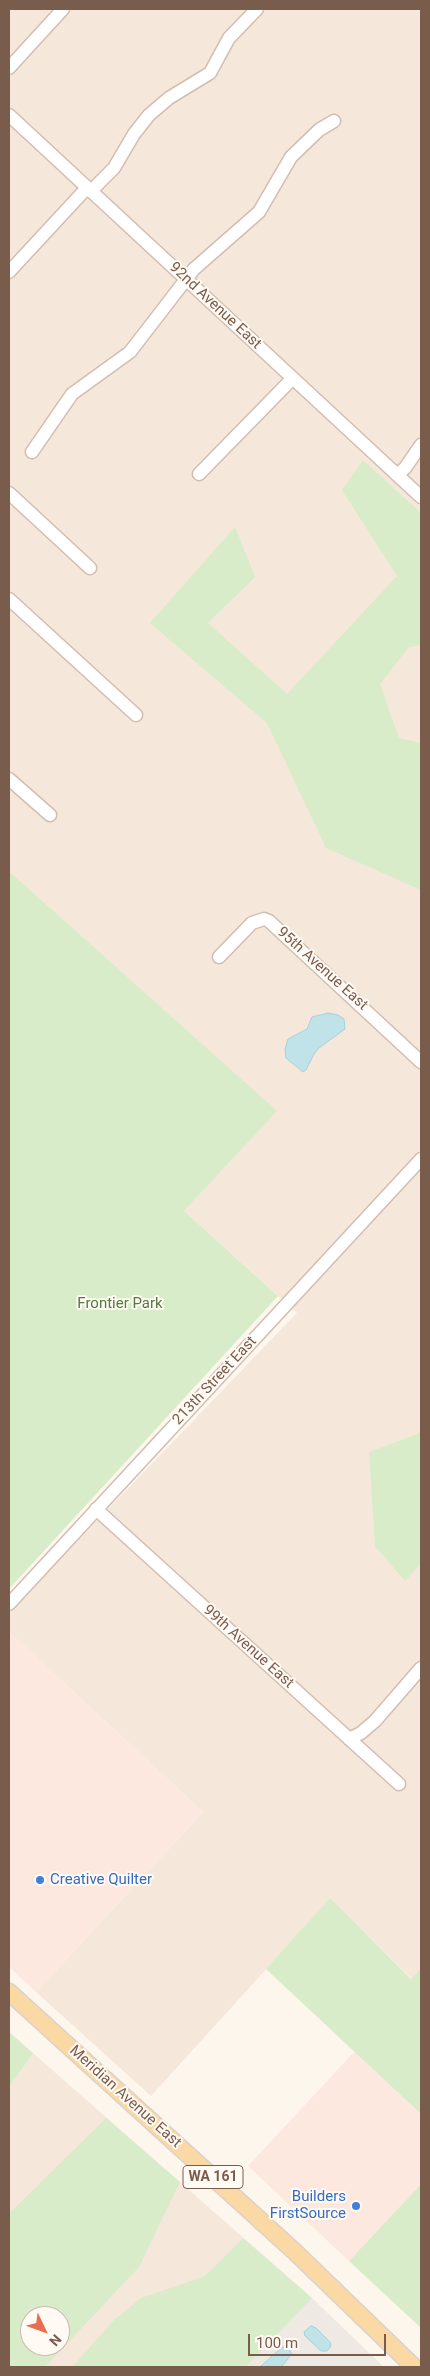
<!DOCTYPE html>
<html>
<head>
<meta charset="utf-8">
<style>
  body { margin:0 }
  #map { position:relative; width:430px; height:2376px; overflow:hidden; background:#fdf6ec; font-family:Roboto,sans-serif }
  canvas { display:block }
  .frame { position:absolute; inset:0; border:10px solid #7a5c4d; pointer-events:none }
  .north { position:absolute; left:20px; top:2306px; width:50px; height:50px; box-sizing:border-box; background:#fffaf3; border:1px solid #cabbb1; border-radius:50%; rotate:132deg; font-size:14px; font-weight:700; line-height:20px; text-align:center; color:#7a5c4d }
  .north::after { content:''; display:block; margin:auto; width:18px; height:22px; background:#e76f51; clip-path:polygon(50% 0,100% 100%,50% 72%,0 100%) }
  .scale { position:absolute; left:248px; top:2334px; width:138px; height:22px; box-sizing:border-box; border:2px solid #7a5c4d; border-top:0; padding-left:6px; font-size:15px; line-height:18px; white-space:nowrap; color:#7a5c4d; -webkit-text-stroke:4px #fffaf3; paint-order:stroke }
</style>
</head>
<body>
<div id="map">
<canvas width="430" height="2376"></canvas>
<div class="frame"></div>
<div class="north">N</div>
<div class="scale">100 m</div>
</div>
<script>
const ctx = document.querySelector('canvas').getContext('2d');
ctx.lineJoin = 'round';
function paint(path, color) { ctx.fillStyle = color; ctx.fill(path, 'evenodd'); }
const shape = rows => new Path2D(rows.map(r => 'M' + r).join(''));
function strokePath(path, color, width, dash) { ctx.strokeStyle = color; ctx.lineWidth = width; ctx.lineCap = dash ? 'butt' : 'round'; ctx.setLineDash(dash || []); ctx.stroke(path); }
function write(font, color, halo, rows, align = 'center') {
  ctx.font = font + ' Roboto,sans-serif'; ctx.lineWidth = 4; ctx.setLineDash([]); ctx.textBaseline = 'middle'; ctx.strokeStyle = halo; ctx.fillStyle = color; for (const [text, x, y, turn = 0] of rows) {
    ctx.save(); ctx.translate(x, y); ctx.rotate((+turn || 0) * Math.PI / 180); ctx.textAlign = isNaN(turn) ? turn : align; if (halo) ctx.strokeText(text, 0, 0); ctx.fillText(text, 0, 0); ctx.restore();
  }
}
paint(shape([
  [9,9,421,9,421,1431,419,1434,421,1436,421,1968,412,1979,330,1899,151,2096,36,1992,203,1812,9,1632,9,1612,297,1313,184,1211,276,1111,9,871],
  [9,2032,312,2298,246,2367,9,2367],
  [30,2316,60,2316,60,2346,30,2346]
]), '#f5e8da');
paint(shape([
  [9,1632,203,1812,36,1992,9,1967],
  [355,2051,421,2114,421,2184,349,2261,248,2166]
]), '#fde8e0');
paint(shape([
  [312,2298,384,2367,246,2367]
]), '#efe9e4');
paint(shape([
  [363,460,421,513,421,645,409,647,380,684,399,738,421,743,421,890,326,848,267,723,150,623,235,527,255,577,208,623,287,694,397,576,342,490],
  [9,871,277,1111,184,1211,278,1296,9,1589],
  [421,1431,421,1564,405,1581,375,1546,369,1452,418,1434],
  [330,1898,411,1979,421,1968,421,2114,266,1969],
  [9,2032,33,2053,9,2087],
  [106,2118,180,2182,139,2267,45,2367,9,2367,9,2214],
  [30,2316,60,2316,60,2346,30,2346],
  [421,2184,421,2328,349,2261],
  [243,2238,312,2298,246,2367,72,2367,114,2320,141,2298,205,2276]
]), '#d8ecc9');
const water = shape([
  [328,1013,338,1015,344,1019,345,1029,319,1048,314,1054,306,1070,303,1072,286,1058,285,1049,288,1039,307,1029,312,1017,328,1013],
  [311,2326,316,2328,330,2342,331,2346,327,2351,321,2351,305,2336,304,2332,311,2326],
  [282,2347,288,2348,292,2354,281,2367,260,2367,282,2347]
]);
paint(water, '#bfe3e8');
strokePath(water, '#a5d3da', 1);
const minor = shape([
  [9,68,63,9],
  [9,115,421,497],
  [9,272,84,191,92,190,114,168,134,134,149,115,169,98,210,73,229,38,257,9],
  [32,452,72,394,130,352,194,269,259,212,291,157,319,130,334,121],
  [199,474,293,378],
  [397,475,405,468,421,445],
  [9,493,90,568],
  [9,599,136,715],
  [9,779,50,815],
  [219,957,252,923,264,919,269,921,421,1062],
  [96,1509,399,1784],
  [9,1604,421,1159],
  [349,1739,361,1733,375,1721,421,1668]
]);
const major = shape([
  [9,1992,294,2251,414,2367]
]);
strokePath(minor, '#d1beb0', 15);
strokePath(major, '#dad1cd', 19);
strokePath(minor, '#fff', 12);
strokePath(major, '#fbd9a5', 16);
for (const [x, y, r, color] of [
  [40,1880,5,"#3f7fe0"],
  [356,2206,5,"#3f7fe0"]
]) { const dot = new Path2D(); dot.arc(x, y, r, 0, 2 * Math.PI); ctx.fillStyle = color; ctx.fill(dot); strokePath(dot, '#fffaf3', 2); }
for (const [x, y, w] of [
  [213,2177,60]
]) { const box = new Path2D(); box.roundRect(x - w / 2, y - 11.5, w, 23, 4); ctx.fillStyle = '#fffaf3'; ctx.fill(box); strokePath(box, '#7a5c4d', 1); }
write('bold 14px', '#7a5c4d', null, [
  ["WA 161",213,2177]
]);
write('15px', '#7a5c4d', '#fffaf3', [
  ["92nd Avenue East",215,306,43],
  ["95th Avenue East",322,969,42],
  ["213th Street East",215,1381,-47],
  ["99th Avenue East",248,1647,42],
  ["Meridian Avenue East",125,2097,42]
]);
write('15px', '#537a41', '#fffaf3', [
  ["Frontier Park",120,1304]
]);
write('15px', '#366cbe', '#fffaf3', [
  ["Creative Quilter",50,1880],
  ["Builders",346,2197,"right"],
  ["FirstSource",346,2214,"right"]
], 'left');
</script>
</body>
</html>
